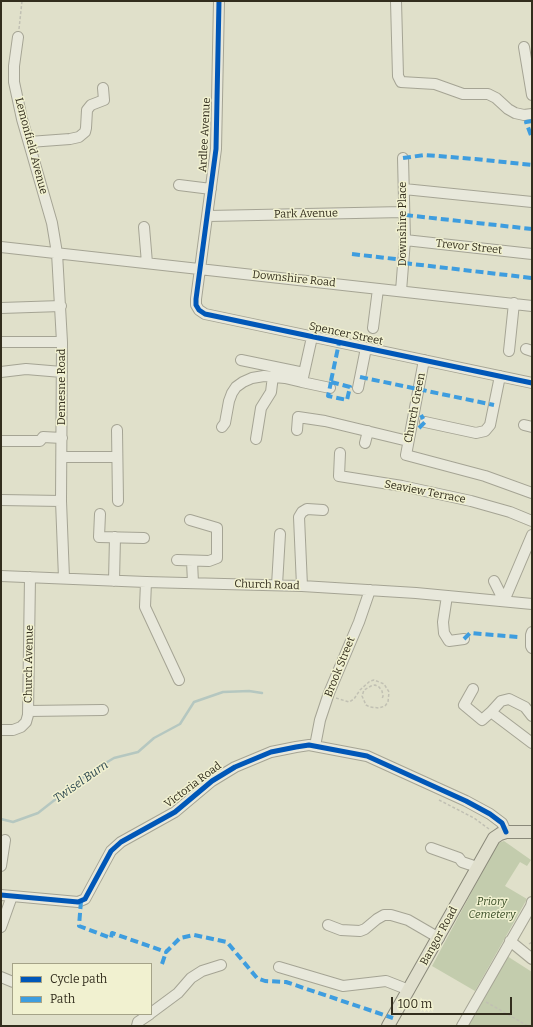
<!DOCTYPE html>
<html>
<head>
<meta charset="utf-8">
<style>
  body { margin:0 }
  #map { position:relative; width:533px; height:1027px; overflow:hidden; background:#e0e0ca; font-family:Bitter,serif }
  canvas { display:block }
  .frame { position:absolute; inset:0; border:2px solid #322d1d; pointer-events:none }
  .legend { position:absolute; left:12px; top:963px; width:140px; height:52px; box-sizing:border-box; background:#f1f1d0; border:1px solid #a5a388; margin:0; padding:5px 7px; list-style:none; font-size:12px; color:#322d1d }
  .legend li { display:flex; align-items:center; gap:8px; height:20px }
  .legend b { width:20px; border:1px solid #a5a388 }
  .scale { position:absolute; left:391px; top:997px; width:121px; height:18px; box-sizing:border-box; border:2px solid #322d1d; border-top:0; padding-left:5px; font-size:12px; line-height:14px; white-space:nowrap; color:#322d1d; -webkit-text-stroke:3px #f1f1d0; paint-order:stroke }
</style>
</head>
<body>
<div id="map">
<canvas width="533" height="1027"></canvas>
<div class="frame"></div>
<ul class="legend">
<li><b style="height:5px;background:#0057b8"></b>Cycle path</li>
<li><b style="height:5px;background:#3e9ddf"></b>Path</li>
</ul>
<div class="scale">100 m</div>
</div>
<script>
const ctx = document.querySelector('canvas').getContext('2d');
ctx.lineJoin = 'round';
function paint(path, color) { ctx.fillStyle = color; ctx.fill(path, 'evenodd'); }
const shape = rows => new Path2D(rows.map(r => 'M' + r).join(''));
function strokePath(path, color, width, dash) { ctx.strokeStyle = color; ctx.lineWidth = width; ctx.lineCap = dash ? 'butt' : 'round'; ctx.setLineDash(dash || []); ctx.stroke(path); }
function write(font, color, halo, rows, align = 'center') {
  ctx.font = font + ' Bitter,serif'; ctx.lineWidth = 3; ctx.setLineDash([]); ctx.textBaseline = 'middle'; ctx.strokeStyle = halo; ctx.fillStyle = color; for (const [text, x, y, turn = 0] of rows) {
    ctx.save(); ctx.translate(x, y); ctx.rotate((+turn || 0) * Math.PI / 180); ctx.textAlign = isNaN(turn) ? turn : align; if (halo) ctx.strokeText(text, 0, 0); ctx.fillText(text, 0, 0); ctx.restore();
  }
}
paint(shape([
  [504,841,531,860,527,866,520,862,505,886,527,899,475,991,432,966,498,843],
  [507,956,532,972,532,1026,467,1026]
]), '#c3ccad');
strokePath(shape([
  [1,819,13,822,38,813,89,773,114,758,138,752,154,738,180,724,194,702,223,692,249,691,262,693]
]), '#b5c7c0', 2.5);
const minor = shape([
  [219,1,216,149,196,299,196,305,199,310,205,314,532,383],
  [396,1,398,76,401,82,435,84,463,94,488,94,496,98,508,109,515,113,524,115,532,114],
  [18,37,14,66,14,82,22,119,52,223,57,253,62,342,61,501,64,578],
  [524,47,532,95],
  [29,142,70,139,79,137,85,132,86,128,87,110,91,105,104,100,103,88],
  [179,185,211,189],
  [404,189,532,202],
  [208,216,404,212],
  [144,227,147,263],
  [405,240,532,254],
  [1,247,532,306],
  [401,291,405,240,403,158],
  [1,308,61,306],
  [373,328,378,289],
  [312,337,302,382,330,388],
  [1,342,62,342],
  [526,349,532,351],
  [509,351,514,303],
  [241,360,304,373],
  [424,360,406,455,485,476,532,493],
  [1,372,26,369,62,372],
  [358,388,366,348],
  [425,422,476,433,485,431,490,425,500,376],
  [524,425,532,427],
  [222,427,225,423,229,401,232,393,236,387,243,382,252,378,264,376,285,378,302,382],
  [117,430,118,501],
  [297,430,298,417,325,421,408,441],
  [256,439,261,408,271,392,273,376],
  [1,441,40,441,43,437,62,438],
  [365,443,368,431],
  [340,453,339,476,402,486,471,501,510,512,532,521],
  [62,457,117,457],
  [1,500,61,501],
  [100,514,99,537,144,538],
  [177,560,209,561,217,558,217,528,190,520],
  [192,561,193,583],
  [1,576,146,582,302,586,416,593,532,604],
  [114,581,115,537],
  [494,581,504,601],
  [146,582,145,607,179,680],
  [277,585,280,534],
  [302,586,299,517,302,512,307,509,323,510],
  [447,596,443,622,444,633,449,641,464,639],
  [504,601,532,535],
  [532,632,531,635,531,646,532,648],
  [473,689,464,705,482,720,491,712],
  [28,711,103,710],
  [532,716,525,707,509,699,501,701,491,712,532,743],
  [1,730,13,730,21,727,26,722,28,715,30,577],
  [315,746,320,720,329,693,359,622,370,590],
  [431,848,459,858,462,862,477,867],
  [1,866,5,840],
  [1,895,78,902,85,899,111,851,121,842,175,812,212,781,235,767,271,752,296,747,309,745,367,756,466,801,490,814,502,823,506,832],
  [328,925,341,930,360,931,365,929,377,919,384,915,391,915,408,920,439,938],
  [1,927,12,896],
  [510,941,532,959],
  [279,967,343,986,386,981,409,990],
  [1,977,13,982],
  [151,1013,178,993,191,978,202,971,221,965],
  [137,1026,138,1022,150,1014],
  [462,1026,531,906,532,902]
]);
const major = shape([
  [388,1026,494,838,500,834,506,832,532,832]
]);
strokePath(minor, '#a5a494', 12);
strokePath(major, '#8a897a', 14);
strokePath(shape([
  [19,29,22,1],
  [336,698,349,702,354,699,360,690,370,681,374,680,384,684,389,692,388,702,385,706,379,708,370,707,366,705,362,696,364,690,371,686,375,685,379,687,382,691,383,696,382,699],
  [439,800,474,818,489,829],
  [529,944,532,942],
  [486,1002,528,1026]
]), '#c1c0b3', 1.5, [3, 2]);
strokePath(minor, '#e8e8db', 10);
strokePath(major, '#e0dfcd', 12);
strokePath(shape([
  [532,121,526,122,532,138],
  [403,158,425,155,475,159,532,165],
  [405,215,532,229],
  [352,254,404,260],
  [404,263,532,278],
  [360,377,494,405],
  [331,381,339,343],
  [331,382,350,387,347,400,328,396,331,382],
  [419,428,425,422,421,415],
  [464,639,470,633,518,637],
  [81,901,79,926,111,938,112,933,166,952,180,938,194,935,227,942,257,978,265,981,286,982,393,1018],
  [162,964,166,952]
]), '#3e9ddf', 4, [8, 4]);
strokePath(shape([
  [219,1,216,149,196,299,196,305,199,310,205,314,532,383],
  [1,895,78,902,85,899,111,851,121,842,175,812,212,781,235,767,271,752,296,747,309,745,367,756,466,801,490,814,502,823,506,832]
]), '#0057b8', 5);
write('11px', '#322d1d', '#f1f1d0', [
  ["Ardlee Avenue",205,135,-87],
  ["Lemonfield Avenue",31,146,75],
  ["Park Avenue",306,214,-1],
  ["Downshire Place",403,224,-90],
  ["Trevor Street",469,247,6],
  ["Downshire Road",294,279,6],
  ["Spencer Street",346,334,12],
  ["Demesne Road",62,387,-90],
  ["Church Green",415,408,-79],
  ["Seaview Terrace",425,492,11],
  ["Church Road",267,585,2],
  ["Church Avenue",29,664,-89],
  ["Brook Street",340,667,-68],
  ["Victoria Road",193,785,-37],
  ["Bangor Road",439,936,-61]
]);
write('italic 11px', '#384c25', '#f1f1d0', [
  ["Priory",492,902],
  ["Cemetery",492,915]
]);
write('italic 12px', '#2e4950', '#f1f1d0', [
  ["Twisel Burn",81,782,-35]
]);
</script>
</body>
</html>
